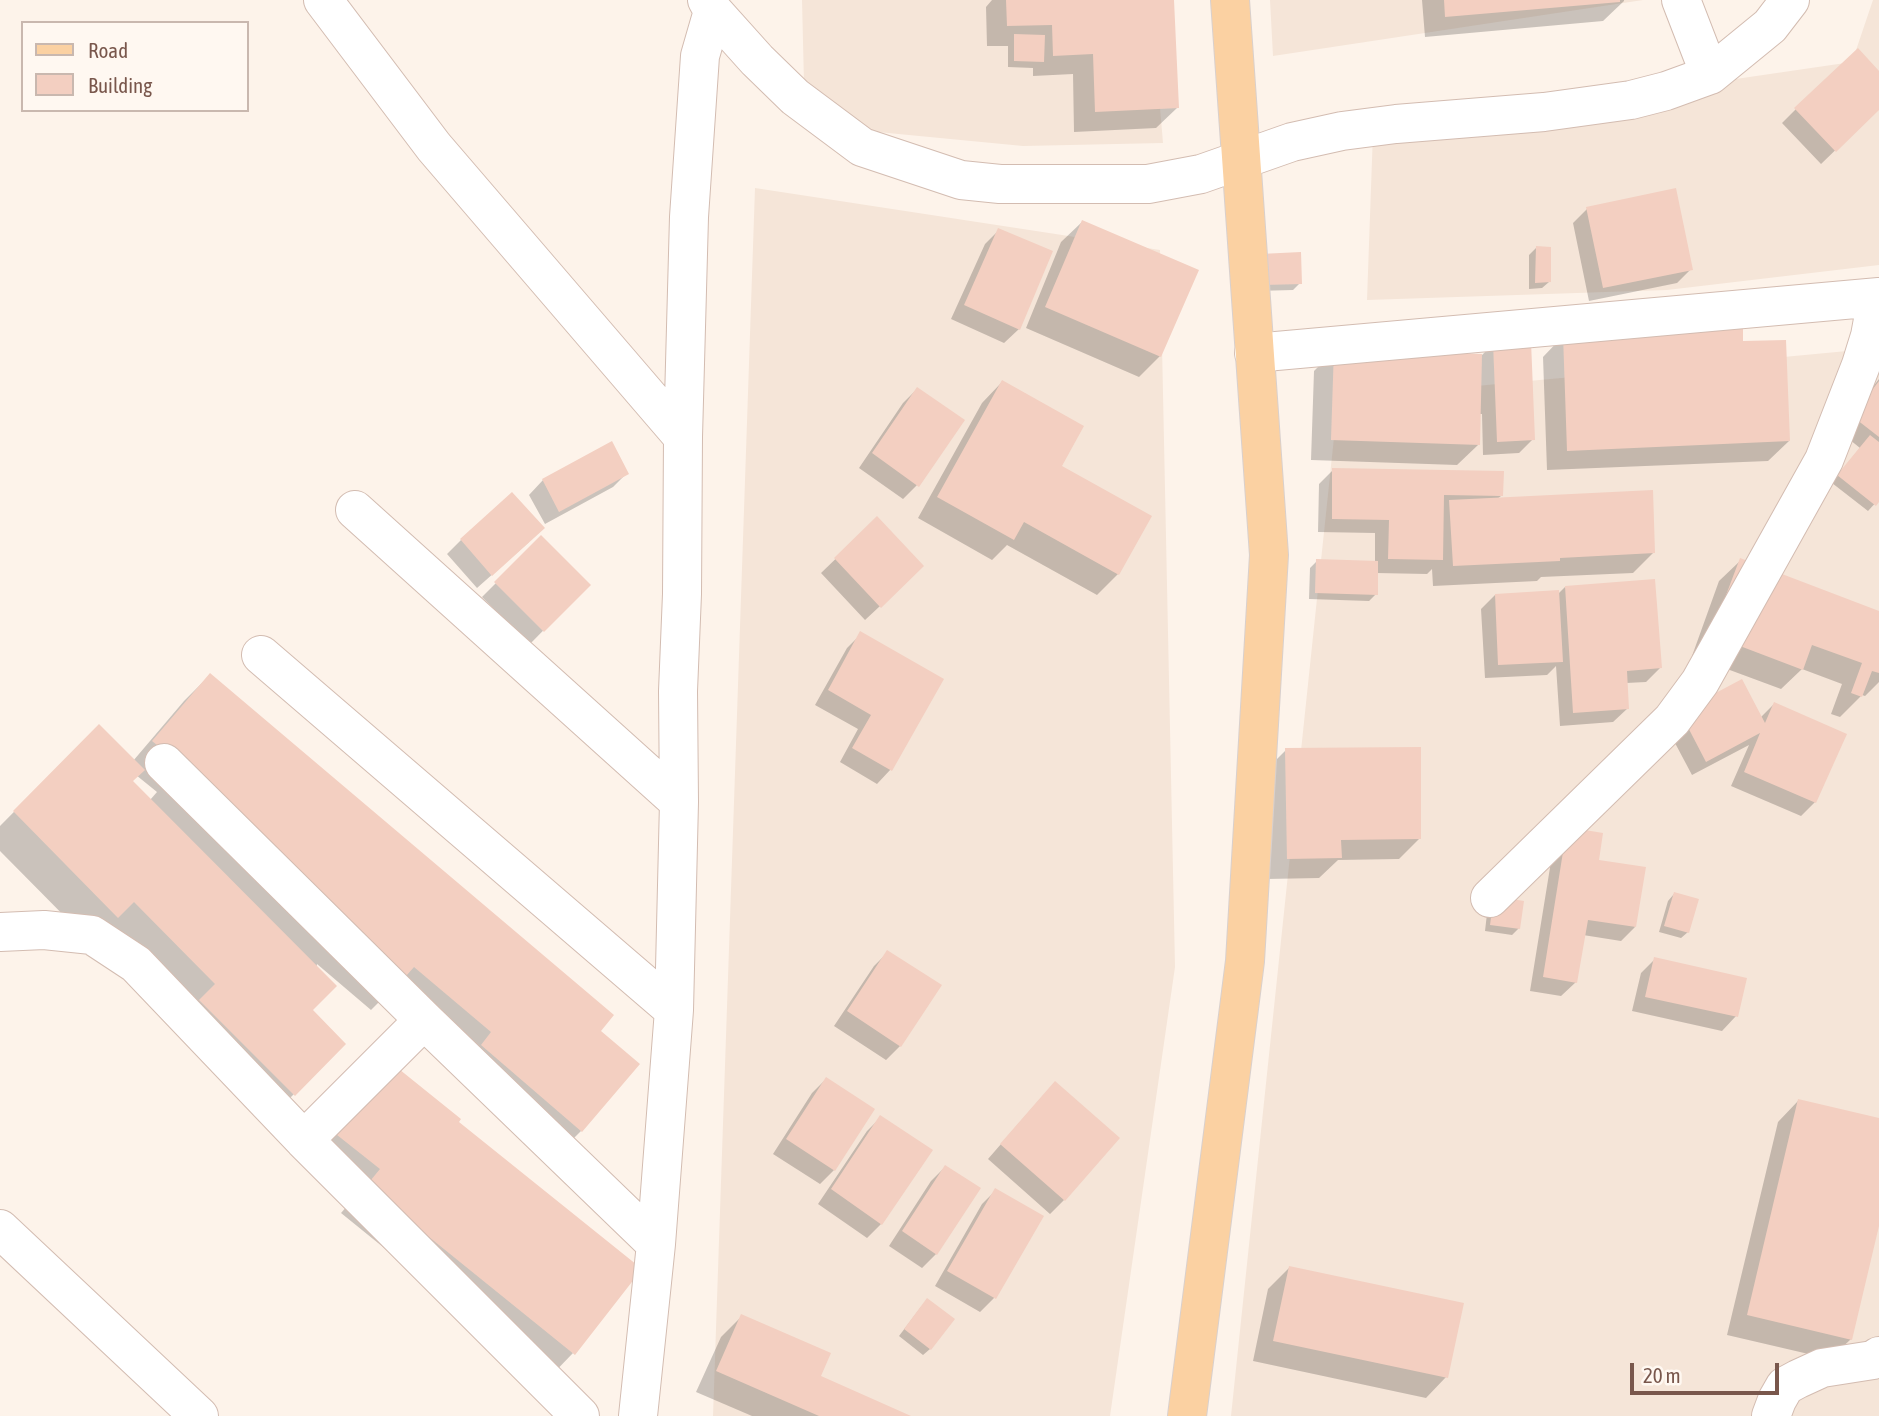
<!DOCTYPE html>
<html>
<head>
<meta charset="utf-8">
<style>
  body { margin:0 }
  #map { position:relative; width:1879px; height:1416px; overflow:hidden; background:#fdf3ea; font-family:"Asap Condensed",sans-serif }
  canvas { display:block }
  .legend { position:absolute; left:21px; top:21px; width:228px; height:91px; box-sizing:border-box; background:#fff8f1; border:2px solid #c9b8af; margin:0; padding:9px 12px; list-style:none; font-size:21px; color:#79574c }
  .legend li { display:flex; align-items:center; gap:14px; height:35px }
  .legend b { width:35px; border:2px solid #c9b8af }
  .scale { position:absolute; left:1630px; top:1363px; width:149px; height:32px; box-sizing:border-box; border:4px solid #79574c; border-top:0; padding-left:9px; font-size:21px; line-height:24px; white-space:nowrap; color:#79574c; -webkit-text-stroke:5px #fff8f1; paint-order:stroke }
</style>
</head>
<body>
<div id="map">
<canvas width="1879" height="1416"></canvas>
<ul class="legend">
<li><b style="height:9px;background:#fbd1a2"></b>Road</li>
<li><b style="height:19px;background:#f3cfc1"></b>Building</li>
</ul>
<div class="scale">20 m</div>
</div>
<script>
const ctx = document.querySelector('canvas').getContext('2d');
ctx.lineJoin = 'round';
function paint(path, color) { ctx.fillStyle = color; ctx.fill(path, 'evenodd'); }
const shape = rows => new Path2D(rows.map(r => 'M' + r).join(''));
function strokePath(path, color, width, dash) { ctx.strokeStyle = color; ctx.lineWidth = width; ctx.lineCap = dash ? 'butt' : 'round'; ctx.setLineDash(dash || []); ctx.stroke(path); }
paint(shape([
  [802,0,1151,0,1163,143,1023,146,805,125],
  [1270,0,1643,0,1273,56],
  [1873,0,1879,0,1879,265,1667,290,1367,300,1373,132,1852,62],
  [755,188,1160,250,1175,967,1110,1416,713,1416],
  [1879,348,1879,1416,1231,1416,1338,399]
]), '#f5e5d8');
paint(shape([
  [992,0,1172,0,1177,108,1156,128,1074,132,1073,74,1033,76,1033,68,1008,67,1008,46,987,46,986,7],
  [1422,0,1624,0,1624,1,1603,21,1425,37],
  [1879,74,1879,108,1821,164,1782,123,1796,109],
  [1587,209,1691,269,1677,283,1589,301,1573,223],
  [1082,222,1160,356,1139,377,1026,328,1061,242],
  [999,230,1019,329,1004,343,951,319,985,244],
  [1536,248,1549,282,1542,288,1529,289,1529,255],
  [1254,262,1300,283,1293,290,1256,291],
  [1563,336,1742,343,1789,441,1768,461,1547,470,1543,357],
  [1493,344,1533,439,1519,453,1483,455,1482,414,1479,414,1478,445,1457,465,1311,460,1314,371,1334,351,1482,355],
  [1879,379,1879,499,1868,511,1832,483,1860,448,1839,431],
  [1002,382,1060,467,1149,517,1118,574,1097,595,1007,545,992,560,918,518,982,403],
  [917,389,917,485,903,499,859,468,903,403],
  [1333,470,1501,496,1497,499,1654,552,1633,573,1541,577,1537,581,1433,586,1432,569,1427,574,1376,573,1376,594,1369,601,1309,599,1310,568,1317,561,1375,562,1375,533,1318,532,1319,484],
  [627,473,613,487,545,524,529,495,543,480],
  [877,519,908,580,865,620,821,573],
  [541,538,588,585,529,645,482,597],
  [461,540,529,542,477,588,447,554],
  [1740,561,1879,613,1879,682,1865,696,1862,695,1840,717,1831,714,1842,684,1802,669,1781,689,1692,656,1719,581],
  [1565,587,1660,668,1646,682,1626,683,1628,708,1613,722,1560,726,1556,666,1547,675,1485,678,1481,609,1495,595,1557,595],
  [861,634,891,769,877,784,840,762,858,729,815,705,847,648],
  [210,675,599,1031,581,1131,555,1157,388,993,371,1010,317,964,311,1010,344,1044,267,1121,0,851,0,826,99,726,133,761,184,701],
  [136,775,157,792,150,800,131,781],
  [1774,704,1815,802,1801,816,1731,786,1749,745,1692,775,1667,728,1760,718],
  [1286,750,1420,838,1399,859,1338,860,1319,878,1267,879,1265,771],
  [1554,843,1597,861,1635,927,1621,941,1583,935,1576,982,1561,996,1530,991],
  [1674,894,1688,932,1681,938,1659,932,1668,901],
  [1488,905,1519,928,1512,935,1485,931],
  [888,952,900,1046,886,1060,834,1026,874,966],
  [1655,959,1736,1016,1722,1031,1632,1011,1641,973],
  [384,1059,457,1122,573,1353,547,1380,341,1213,355,1197,302,1155],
  [826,1079,873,1110,834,1170,820,1184,773,1154,812,1093],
  [1041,1098,1064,1200,1050,1214,988,1159],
  [1798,1101,1879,1120,1879,1218,1851,1339,1830,1359,1727,1335,1778,1122],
  [881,1117,881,1224,867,1238,818,1204,867,1131],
  [945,1167,936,1254,922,1268,889,1246,931,1181],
  [996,1190,994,1298,980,1312,935,1286,982,1204],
  [1289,1268,1446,1377,1426,1398,1253,1361,1268,1289],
  [921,1307,930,1349,923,1355,899,1336],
  [742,1316,818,1377,907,1416,752,1416,696,1392,721,1337]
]), '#0003');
paint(shape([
  [1006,0,1174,0,1179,108,1095,112,1093,54,1053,56,1052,25,1007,26],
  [1444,0,1620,0,1620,2,1445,17],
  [1014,34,1045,35,1044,62,1014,61],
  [1858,48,1879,71,1879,110,1836,152,1794,108],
  [1676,188,1693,270,1603,288,1586,207],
  [1082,220,1199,270,1161,357,1045,307],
  [998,228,1053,251,1020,330,964,305],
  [1536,246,1551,247,1551,282,1535,283],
  [1301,252,1302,284,1262,285,1260,254],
  [1743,327,1743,341,1786,340,1790,441,1567,451,1563,334],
  [1531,341,1535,440,1497,442,1493,342],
  [1334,349,1482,354,1480,445,1331,440],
  [1002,380,1084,426,1062,466,1152,516,1119,575,1024,522,1014,540,937,497],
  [1879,381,1879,437,1852,416],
  [917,387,965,420,919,487,872,453],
  [1870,435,1879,442,1879,502,1876,506,1837,475],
  [612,441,629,474,559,512,542,479],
  [1332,468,1504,471,1503,496,1444,495,1443,560,1388,559,1389,520,1332,519],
  [1653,490,1655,553,1560,558,1560,561,1453,566,1449,500],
  [512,492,545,528,492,576,460,539],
  [877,516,924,566,881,608,834,558],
  [541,535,591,585,544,632,494,582],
  [1740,558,1879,611,1879,673,1872,671,1862,697,1851,693,1862,663,1812,645,1803,670,1711,635],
  [1316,559,1378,561,1378,595,1315,593],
  [1655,579,1662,668,1627,671,1629,709,1573,713,1565,586],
  [1559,590,1563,662,1498,665,1495,594],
  [860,631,944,679,892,771,852,748,871,715,828,690],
  [210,673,614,1015,601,1031,640,1064,582,1132,481,1045,491,1032,414,967,398,985,182,765,152,741],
  [1742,679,1765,723,1774,702,1847,734,1816,803,1744,772,1760,733,1706,762,1680,712],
  [99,724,145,770,133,781,337,986,313,1010,346,1044,295,1096,199,1000,215,984,134,902,118,918,13,811],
  [1421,747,1421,839,1341,840,1342,858,1287,859,1285,748],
  [1567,827,1603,833,1599,860,1646,867,1636,927,1588,920,1577,983,1543,977],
  [1674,892,1699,899,1689,933,1664,926],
  [1494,896,1524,901,1520,929,1490,925],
  [887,950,942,985,901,1047,847,1011],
  [1654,957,1747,978,1738,1017,1645,997],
  [384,1057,461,1119,459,1122,642,1269,575,1355,366,1186,380,1169,327,1127],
  [826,1077,875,1109,835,1171,786,1139],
  [1055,1081,1120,1138,1065,1201,1000,1144],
  [1798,1099,1879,1118,1879,1226,1852,1340,1747,1315],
  [880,1115,933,1150,882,1225,831,1189],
  [945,1165,981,1188,937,1255,902,1231],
  [995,1188,1044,1216,996,1299,947,1271],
  [1289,1266,1464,1303,1448,1378,1273,1341],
  [927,1298,955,1319,931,1350,904,1329],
  [741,1314,831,1353,821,1376,911,1416,819,1416,716,1371]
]), '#f3cfc1');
const minor = shape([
  [323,0,434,147,683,437],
  [707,0,713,11,757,60,795,97,862,147,961,180,1000,184,1148,184,1201,174,1292,142,1342,131,1396,124,1544,112,1631,100,1666,91,1710,75,1770,26,1790,0],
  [1681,0,1710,75],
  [1254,353,1879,297],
  [355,510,679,802],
  [261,655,674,1010],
  [164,763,424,1020,656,1244],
  [1490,898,1672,720,1700,682,1824,460,1861,365,1870,336,1877,298],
  [0,932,44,930,92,935,136,964,304,1140,580,1416],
  [304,1140,424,1020],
  [0,1229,199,1416],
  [638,1416,656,1244,674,1010,679,802,678,691,682,594,683,437,689,217,700,56,713,11],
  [1771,1416,1777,1400,1785,1386,1798,1379,1822,1368,1873,1360,1879,1356]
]);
const major = shape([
  [1187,1416,1245,961,1269,555,1230,0]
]);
strokePath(minor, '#d3bcb1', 40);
strokePath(major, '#d9d0cd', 40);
strokePath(minor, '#fff', 38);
strokePath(major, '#fbd1a2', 38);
</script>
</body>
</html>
